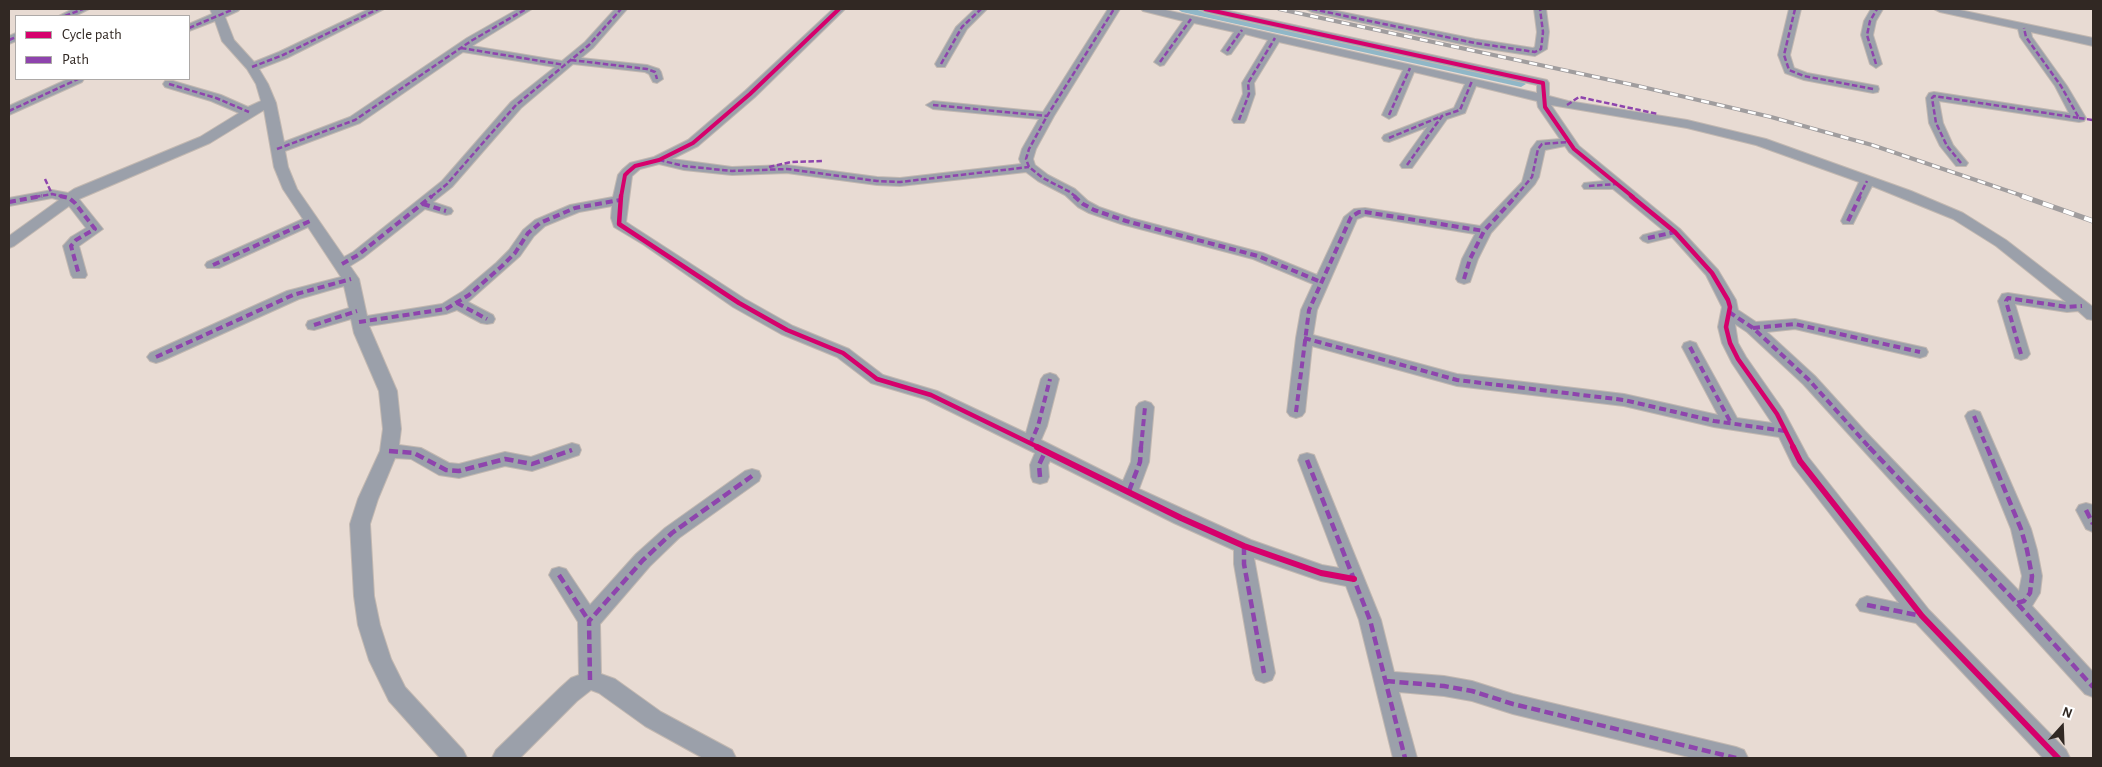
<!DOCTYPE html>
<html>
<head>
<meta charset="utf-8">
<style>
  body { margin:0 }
  #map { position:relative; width:2102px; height:767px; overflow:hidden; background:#e8dbd3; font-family:"Alegreya Sans",sans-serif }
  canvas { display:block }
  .frame { position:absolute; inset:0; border:10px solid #312823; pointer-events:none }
  .legend { position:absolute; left:15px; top:15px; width:175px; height:65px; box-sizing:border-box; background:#fff; border:1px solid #ada9a7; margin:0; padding:6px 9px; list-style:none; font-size:15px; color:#312823 }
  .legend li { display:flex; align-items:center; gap:10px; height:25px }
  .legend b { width:25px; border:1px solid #ada9a7 }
  .north { position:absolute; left:2037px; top:702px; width:50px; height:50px; -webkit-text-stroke:4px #fff; paint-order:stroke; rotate:20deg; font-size:14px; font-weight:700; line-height:20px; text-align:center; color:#312823 }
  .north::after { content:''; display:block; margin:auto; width:18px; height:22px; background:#312823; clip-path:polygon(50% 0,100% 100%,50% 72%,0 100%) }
</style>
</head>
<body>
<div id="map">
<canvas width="2102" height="767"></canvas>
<div class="frame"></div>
<ul class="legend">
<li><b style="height:6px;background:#d6006c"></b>Cycle path</li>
<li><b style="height:6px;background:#8e44ad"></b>Path</li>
</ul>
<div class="north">N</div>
</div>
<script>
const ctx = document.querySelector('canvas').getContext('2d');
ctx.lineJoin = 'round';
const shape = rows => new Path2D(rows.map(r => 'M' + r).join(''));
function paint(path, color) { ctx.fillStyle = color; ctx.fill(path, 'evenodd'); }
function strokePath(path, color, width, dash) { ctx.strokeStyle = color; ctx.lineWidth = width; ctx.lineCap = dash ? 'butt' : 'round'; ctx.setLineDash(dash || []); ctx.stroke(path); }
paint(shape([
  [1177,9,1193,9,1521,81,1526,84,1521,87,1182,12,1177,9]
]), '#90b7c7');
const minor = shape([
  [73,9,89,9,75,16,59,16,73,9],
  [210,9,240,9,238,11,225,17,234,40,254,62,279,52,369,9,384,9,287,58,259,69,268,84,276,103,284,142,350,117,467,38,518,9,532,9,472,46,562,61,585,42,615,9,627,9,593,48,581,58,647,65,659,69,661,72,663,79,657,83,653,82,649,74,645,72,573,64,521,108,452,187,433,202,451,208,453,211,451,214,446,215,425,209,363,258,350,266,359,279,367,316,442,304,463,291,496,263,509,250,523,230,535,220,570,205,613,197,618,175,623,169,630,163,654,157,688,140,745,91,833,9,845,9,755,97,698,146,672,159,732,167,787,165,877,177,900,178,1021,164,1019,159,1022,149,1039,119,933,109,926,105,933,101,1043,112,1108,9,1120,9,1054,116,1036,149,1033,159,1035,165,1048,175,1075,189,1088,201,1099,207,1131,218,1263,253,1317,275,1344,217,1354,209,1365,208,1480,226,1522,182,1531,149,1537,141,1560,139,1538,107,1537,101,1476,86,1465,113,1447,119,1412,168,1402,168,1400,165,1427,127,1389,142,1384,141,1382,138,1384,135,1454,108,1465,84,1414,72,1396,115,1389,119,1382,115,1403,70,1279,42,1254,83,1255,94,1246,120,1244,123,1234,123,1232,120,1243,94,1242,83,1268,40,1245,34,1231,54,1227,55,1221,51,1234,32,1194,23,1164,65,1160,66,1154,62,1183,21,1143,11,1141,9,1161,9,1537,93,1537,85,1205,12,1199,9,1220,9,1547,80,1549,83,1549,96,1568,101,1687,120,1766,139,1911,191,1963,213,2006,240,2093,307,2093,320,2087,319,2078,311,2067,312,2015,304,2030,354,2027,358,2021,360,2015,358,1998,301,2002,294,2008,293,2066,302,1996,246,1953,219,1872,186,1853,224,1843,224,1841,221,1859,182,1756,145,1687,128,1551,105,1579,146,1680,229,1718,270,1736,300,1738,310,1756,322,1795,319,1926,348,1928,352,1926,356,1920,358,1795,329,1767,332,1815,376,1865,431,2019,591,2022,576,2011,529,1965,416,1968,412,1974,410,1980,412,2031,529,2037,550,2042,576,2040,593,2032,606,2093,672,2093,697,2085,694,1803,384,1747,332,1735,324,1738,343,1746,357,1783,410,1808,457,1929,610,2066,750,2070,758,2043,758,1916,623,1860,611,1856,605,1860,599,1867,596,1899,603,1793,466,1779,437,1714,427,1624,406,1457,386,1312,346,1305,412,1302,416,1296,418,1290,416,1287,412,1296,338,1301,310,1313,284,1253,259,1121,224,1089,213,1078,207,1065,195,1038,181,1026,172,900,186,877,185,787,173,732,175,684,170,659,164,640,169,632,176,626,222,745,299,793,326,849,349,883,375,937,391,1026,433,1041,379,1044,375,1050,373,1056,375,1059,379,1047,426,1041,440,1123,481,1131,462,1136,407,1139,403,1145,401,1151,403,1154,407,1149,462,1139,489,1251,540,1322,565,1339,568,1298,460,1300,455,1307,453,1314,455,1381,620,1394,672,1444,676,1472,681,1513,694,1736,747,1744,750,1748,758,1693,758,1513,714,1472,701,1444,696,1399,692,1417,758,1393,758,1359,620,1346,586,1321,581,1254,558,1275,673,1272,680,1264,683,1256,680,1253,673,1234,564,1234,550,1174,523,1050,461,1048,465,1049,477,1047,482,1040,484,1033,482,1031,477,1030,465,1035,453,925,399,871,383,837,357,781,334,733,307,644,245,614,227,611,218,612,206,579,212,545,226,534,236,520,256,468,302,493,315,495,319,493,323,487,324,481,323,457,310,446,314,369,326,397,391,401,429,399,445,421,448,449,463,459,464,505,452,531,457,572,443,579,445,581,450,579,455,532,471,505,466,459,478,439,475,411,459,395,458,378,499,370,524,374,596,380,625,391,659,405,687,463,750,467,758,440,758,389,701,369,660,358,625,354,596,350,524,358,499,380,451,383,429,379,391,354,333,351,319,314,330,308,329,306,325,308,321,349,308,344,286,299,299,162,361,156,363,150,361,147,357,150,353,287,291,341,277,308,227,219,268,207,268,205,265,207,262,303,219,283,189,274,167,264,110,210,143,79,199,103,229,79,246,87,275,85,278,73,278,71,275,63,246,71,237,86,228,69,206,14,246,9,248,9,236,59,200,52,198,9,206,9,198,52,190,68,193,74,189,200,137,239,113,211,101,165,87,163,84,165,81,173,81,221,95,248,107,261,101,256,84,247,69,222,41,215,21,189,31,189,24,212,14,210,9],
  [463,52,555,67,511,102,442,181,353,252,344,257,297,189,288,167,285,151,360,123,463,52],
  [1565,146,1569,152,1604,181,1584,183,1582,186,1584,189,1613,189,1663,230,1643,235,1640,238,1643,241,1648,243,1672,237,1706,275,1722,307,1718,327,1722,343,1732,363,1772,423,1737,418,1698,347,1696,343,1690,341,1684,343,1682,347,1718,415,1624,394,1457,374,1313,335,1317,310,1357,219,1365,216,1475,234,1462,259,1456,279,1458,282,1464,284,1470,282,1478,259,1491,233,1535,184,1539,177,1545,150,1565,146],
  [975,9,987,9,967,29,945,67,937,67,935,64,956,27,975,9],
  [1306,9,1327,9,1475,39,1533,48,1535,47,1537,32,1534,9,1546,9,1549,32,1547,49,1535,56,1475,47,1312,12,1306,9],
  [1789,9,1801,9,1790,55,1794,68,1807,73,1878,86,1879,89,1878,92,1873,93,1804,80,1785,73,1778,55,1789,9],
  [1871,9,1883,9,1876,21,1873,35,1882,64,1876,68,1870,64,1861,35,1864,21,1871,9],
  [1934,9,1955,9,2093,38,2093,46,2031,32,2032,37,2067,86,2086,118,2084,121,2079,122,1939,101,1943,123,1953,145,1968,163,1966,166,1956,166,1940,146,1929,123,1926,98,1929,93,1934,92,2069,113,2055,86,2020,37,2018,29,1940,12,1934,9],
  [16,33,16,41,9,44,9,36,16,33],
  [68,79,84,79,82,82,9,115,9,106,68,79],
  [752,469,759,471,761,476,759,481,679,538,650,566,600,624,601,674,615,679,661,712,732,750,736,758,703,758,645,726,599,693,591,690,577,701,520,758,492,758,496,750,561,687,571,678,579,675,578,622,549,575,552,569,559,567,566,569,590,605,636,554,665,528,745,471,752,469],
  [2086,503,2093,505,2093,532,2086,529,2076,510,2079,505,2086,503]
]);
strokePath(minor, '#c2b8b1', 2);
paint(minor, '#9ba0aa');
const railFar1 = shape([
  [1279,9,1638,86,1771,117,1872,145,2026,197]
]);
const rail = shape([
  [2022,196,2093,221]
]);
strokePath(railFar1, '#a09d9e', 4);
strokePath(rail, '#a09d9e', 5.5);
strokePath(railFar1, '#fff', 2.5, [8]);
strokePath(rail, '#fff', 4, [11]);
strokePath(shape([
  [1312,9,1475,43,1535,52,1541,49,1543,32,1540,9],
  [1795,9,1784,55,1789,70,1804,76,1873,89],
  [65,16,83,9],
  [189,28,234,9],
  [9,40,16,37],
  [461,48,565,65],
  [1227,51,1242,30],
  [571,60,647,69,655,72,657,79],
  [1160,62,1191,19],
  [941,64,962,27,981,9],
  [1876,64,1867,35,1870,21,1877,9],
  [252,67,283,55,378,9],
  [169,84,216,98,249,112],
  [933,105,1047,116],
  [1567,105,1579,97,1658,114],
  [9,111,78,79],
  [1389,115,1410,68],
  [2079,118,2093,120],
  [1239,120,1249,94,1248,83,1275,38],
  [1389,138,1442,116],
  [277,149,355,120,471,41,526,9],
  [659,160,684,166,732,171,787,169,877,181,900,182,1029,167],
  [1961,163,1947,146,1936,123,1932,98,1934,96,2079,118,2061,86,2026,37,2024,28],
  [1407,165,1442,116,1460,110,1472,81],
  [769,167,791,162,823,161],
  [45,179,52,194],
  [1589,186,1617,184],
  [35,197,52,194,65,197],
  [431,197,447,184,516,105,589,45,621,9],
  [1076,197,1070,192,1043,178,1029,167,1026,159,1029,149,1047,116,1114,9],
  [1515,197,1532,177,1538,149,1542,144,1568,142],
  [1859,197,1867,181]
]), '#8e44ad', 2.5, [5.5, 2.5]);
strokePath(shape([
  [60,196,69,198,75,203,95,229,76,240,71,246,79,275],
  [1074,196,1083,204,1094,210,1126,221,1258,256,1321,282],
  [9,202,42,196],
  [423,204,446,211],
  [1848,221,1860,196],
  [1648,238,1675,232],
  [342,264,358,255,432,196],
  [213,265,310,221],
  [1464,279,1470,259,1484,231,1516,196],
  [457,303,487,319],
  [1729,312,1753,328,1809,380,1870,448],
  [359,322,446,309,469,295,502,266,515,253,528,233,540,223,575,208,620,200],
  [314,325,357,311],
  [1753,328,1795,324,1920,352],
  [1304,338,1457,380,1624,400,1714,421,1785,431],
  [1690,347,1731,423],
  [2021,354,2006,301,2008,298,2067,307,2082,306],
  [156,357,293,295,351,279],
  [1296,412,1309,310,1351,217,1359,212,1365,212,1484,231],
  [1974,416,1987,448],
  [1030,444,1038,426,1050,379],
  [1141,448,1145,407]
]), '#8e44ad', 4, [7, 4]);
strokePath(shape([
  [1869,447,2017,603,2093,687],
  [1987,447,2021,529,2027,550,2032,576,2030,593,2024,601,2017,603],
  [389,451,414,453,446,470,459,471,505,459,532,464,572,450],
  [1307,460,1370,620,1405,758],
  [1040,477,1039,465,1045,452],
  [1129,491,1140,462,1141,447],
  [2086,510,2093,524],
  [1244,546,1244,564,1264,673],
  [559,575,589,621],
  [1867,605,1922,616],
  [590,680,589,621,643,560,672,533,752,476],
  [1386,681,1444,686,1472,691,1513,704,1736,758]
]), '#8e44ad', 4.5, [9, 4.5]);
strokePath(shape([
  [1205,9,1543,83,1545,107,1574,149,1633,197],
  [621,197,625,175,628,172,635,166,659,160,693,143,750,94,839,9]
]), '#d6006c', 4);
strokePath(shape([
  [621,196,619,224,739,303,787,330,843,353,877,379,931,395,1040,448],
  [1631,196,1675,232,1712,273,1728,300,1730,307,1726,327,1730,343,1738,359,1777,414,1794,448]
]), '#d6006c', 4.5);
strokePath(shape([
  [1037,447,1181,518,1244,546,1321,573,1354,579],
  [1793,447,1800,461,1922,616,2058,758]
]), '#d6006c', 6);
</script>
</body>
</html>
